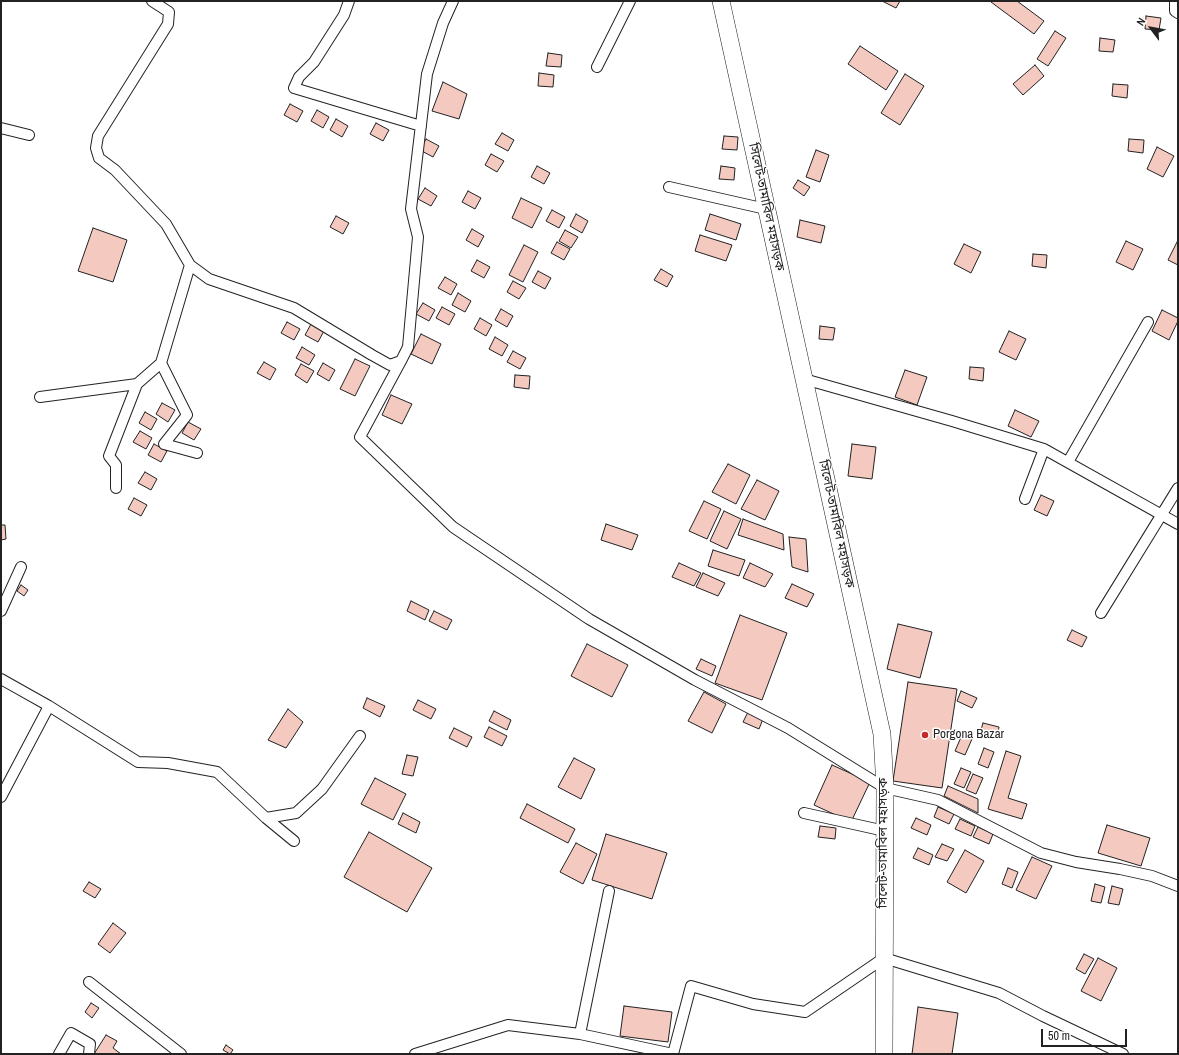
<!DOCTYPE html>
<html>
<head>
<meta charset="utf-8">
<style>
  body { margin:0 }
  #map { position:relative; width:1179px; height:1055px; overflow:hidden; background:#fff; font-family:"Archivo Narrow",sans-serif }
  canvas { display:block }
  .frame { position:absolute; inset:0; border:2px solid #222; pointer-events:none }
  .north { position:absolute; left:1131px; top:8px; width:40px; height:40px; -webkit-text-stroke:3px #fff; paint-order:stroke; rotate:302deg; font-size:11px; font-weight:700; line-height:16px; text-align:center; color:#222 }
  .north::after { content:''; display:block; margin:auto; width:14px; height:18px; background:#222; clip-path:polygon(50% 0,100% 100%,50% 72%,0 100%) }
  .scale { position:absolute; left:1041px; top:1029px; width:86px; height:18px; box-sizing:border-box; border:2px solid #222; border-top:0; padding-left:5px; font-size:12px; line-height:14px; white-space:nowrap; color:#222; -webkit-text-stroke:3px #fff; paint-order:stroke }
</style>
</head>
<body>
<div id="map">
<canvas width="1179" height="1055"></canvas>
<div class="frame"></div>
<div class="north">N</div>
<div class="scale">50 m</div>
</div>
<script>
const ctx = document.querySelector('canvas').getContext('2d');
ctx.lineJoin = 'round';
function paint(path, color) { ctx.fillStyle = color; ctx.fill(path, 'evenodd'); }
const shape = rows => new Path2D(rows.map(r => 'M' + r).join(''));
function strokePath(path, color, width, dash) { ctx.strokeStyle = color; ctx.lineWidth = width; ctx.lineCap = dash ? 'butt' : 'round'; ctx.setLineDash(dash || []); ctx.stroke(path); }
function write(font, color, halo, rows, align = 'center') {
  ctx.font = font + ' "Archivo Narrow","Noto Sans Bengali",sans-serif'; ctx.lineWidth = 3; ctx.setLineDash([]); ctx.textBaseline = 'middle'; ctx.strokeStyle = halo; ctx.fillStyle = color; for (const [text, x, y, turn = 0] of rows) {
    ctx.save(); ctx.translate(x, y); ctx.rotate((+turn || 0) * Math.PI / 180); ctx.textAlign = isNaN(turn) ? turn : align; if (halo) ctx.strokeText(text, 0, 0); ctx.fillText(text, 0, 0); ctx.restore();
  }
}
const building = shape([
  [882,1,900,1,896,8,882,1],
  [992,1,1017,1,1044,21,1034,34,991,2,992,1],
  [1146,16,1161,18,1159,30,1145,29,1146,16],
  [1055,31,1066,38,1048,66,1037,59,1055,31],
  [1100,38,1115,40,1113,52,1099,51,1100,38],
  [860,46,898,71,886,90,848,64,860,46],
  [548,53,562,55,561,67,546,66,548,53],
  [1035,65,1044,76,1023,95,1013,84,1035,65],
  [539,73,554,75,553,87,538,86,539,73],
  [905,74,924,86,900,125,881,113,905,74],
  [443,82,467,94,459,119,432,111,443,82],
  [1113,84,1128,85,1127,98,1112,96,1113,84],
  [290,104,303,111,297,122,284,115,290,104],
  [317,110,329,117,323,128,311,121,317,110],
  [336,119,348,126,342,137,330,130,336,119],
  [376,123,389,130,383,141,370,134,376,123],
  [502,133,514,140,508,151,495,144,502,133],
  [724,136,738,137,737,150,722,149,724,136],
  [426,139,439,146,433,157,420,150,426,139],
  [1129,139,1144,140,1143,153,1128,151,1129,139],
  [1157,147,1174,156,1163,177,1147,169,1157,147],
  [816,150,829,155,820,182,806,177,816,150],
  [491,154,504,161,497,172,485,165,491,154],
  [537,166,550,173,544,184,531,177,537,166],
  [721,166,735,168,734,180,719,179,721,166],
  [798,180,810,187,804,196,793,188,798,180],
  [425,188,437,196,431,206,418,199,425,188],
  [468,191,481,198,475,209,462,202,468,191],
  [521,198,542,208,532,228,512,218,521,198],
  [552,210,565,217,559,228,546,221,552,210],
  [576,214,588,221,582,233,570,226,576,214],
  [710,214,741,224,736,240,705,230,710,214],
  [336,216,349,223,343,234,330,227,336,216],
  [800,220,825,226,821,243,797,237,800,220],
  [93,228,127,240,113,282,78,271,93,228],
  [472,229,484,236,478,247,466,240,472,229],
  [565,230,578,237,571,248,559,241,565,230],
  [700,235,732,245,726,261,695,251,700,235],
  [1178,240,1178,265,1168,260,1178,240],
  [1126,241,1143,249,1133,270,1116,262,1126,241],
  [557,242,570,249,564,260,551,253,557,242],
  [964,244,981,252,971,273,954,264,964,244],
  [524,245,538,252,523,282,509,275,524,245],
  [1033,254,1047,255,1046,268,1032,266,1033,254],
  [477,260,490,267,484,278,471,271,477,260],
  [661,269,673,276,667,287,654,280,661,269],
  [538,271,551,278,545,289,532,282,538,271],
  [445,277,457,284,451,295,438,288,445,277],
  [513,281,526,288,519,299,507,292,513,281],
  [458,293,471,301,465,312,452,305,458,293],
  [423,303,435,310,429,321,416,314,423,303],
  [442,307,455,314,449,325,436,318,442,307],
  [501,309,513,316,507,327,495,320,501,309],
  [1162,310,1178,318,1178,321,1169,340,1152,331,1162,310],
  [480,318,492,325,486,336,474,329,480,318],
  [287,322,300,329,294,340,281,333,287,322],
  [311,324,324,331,318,342,305,335,311,324],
  [820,326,835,328,833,340,819,339,820,326],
  [1009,331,1026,339,1016,360,999,352,1009,331],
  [421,334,441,344,432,364,411,354,421,334],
  [495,337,508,345,502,356,489,349,495,337],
  [302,347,315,355,309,365,296,358,302,347],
  [513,351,526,358,520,369,507,362,513,351],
  [355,359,370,366,355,396,340,389,355,359],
  [264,362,276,369,270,380,257,373,264,362],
  [323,363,335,370,329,381,317,374,323,363],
  [301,364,314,371,307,383,295,375,301,364],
  [970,367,984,368,983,381,969,379,970,367],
  [905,370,927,377,917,405,895,397,905,370],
  [515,375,530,376,529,389,514,387,515,375],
  [391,395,412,404,402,424,382,415,391,395],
  [162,403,175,410,168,422,156,414,162,403],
  [1015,410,1039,421,1031,437,1008,426,1015,410],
  [145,412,157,419,151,430,139,423,145,412],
  [188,422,201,429,194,440,182,433,188,422],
  [140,431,152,438,146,449,133,442,140,431],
  [154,444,167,451,161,462,148,455,154,444],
  [852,444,876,447,872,479,848,476,852,444],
  [728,464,750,475,736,504,712,492,728,464],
  [145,472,157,479,151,490,138,483,145,472],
  [757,480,779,491,765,520,741,509,757,480],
  [1041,495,1054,501,1047,516,1034,510,1041,495],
  [134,498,147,505,141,516,128,509,134,498],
  [704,501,721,509,707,539,689,531,704,501],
  [724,511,741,519,727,549,710,541,724,511],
  [743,519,783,534,784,550,738,535,743,519],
  [606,524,638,535,632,550,601,540,606,524],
  [1,525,5,525,6,539,1,540,1,525],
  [789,537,806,539,808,572,792,567,789,537],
  [713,550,745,560,739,576,708,566,713,550],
  [679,563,701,573,694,586,672,577,679,563],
  [750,563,773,574,765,587,743,578,750,563],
  [703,573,725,583,718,596,696,587,703,573],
  [792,584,814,594,807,607,785,598,792,584],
  [21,585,28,590,24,596,17,591,21,585],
  [411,601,429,610,425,620,407,611,411,601],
  [434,611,452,620,447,630,429,621,434,611],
  [740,615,787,633,762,700,715,683,740,615],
  [898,624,932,632,920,678,887,669,898,624],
  [1072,630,1087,637,1082,647,1067,640,1072,630],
  [587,644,628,665,612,697,571,676,587,644],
  [701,659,716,666,712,676,696,669,701,659],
  [908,682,957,689,942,788,893,781,908,682],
  [961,691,977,698,972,708,957,701,961,691],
  [704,692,726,704,712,733,688,721,704,692],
  [367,698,385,706,380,717,363,708,367,698],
  [418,700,436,709,431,719,413,710,418,700],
  [288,709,303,722,286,748,268,740,288,709],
  [494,711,511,720,507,730,489,721,494,711],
  [748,712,763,719,759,729,743,722,748,712],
  [983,723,999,727,997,738,980,733,983,723],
  [489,727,507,736,502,746,484,737,489,727],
  [454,728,472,737,467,747,449,738,454,728],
  [962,735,972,739,965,755,955,751,962,735],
  [984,748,994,752,988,768,978,764,984,748],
  [1006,751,1021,756,1008,798,1027,804,1022,819,988,809,1006,751],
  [407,755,418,757,413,776,402,774,407,755],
  [574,758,595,769,581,799,558,787,574,758],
  [832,765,870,782,851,822,814,805,832,765],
  [961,768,971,772,964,788,954,784,961,768],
  [973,774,983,778,976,794,966,790,973,774],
  [375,778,406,794,393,820,361,804,375,778],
  [948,786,978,799,978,813,944,796,948,786],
  [527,804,575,829,568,843,520,818,527,804],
  [938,807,954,814,949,824,934,817,938,807],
  [403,813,420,822,416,833,398,824,403,813],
  [916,818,931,825,927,835,911,828,916,818],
  [960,819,975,826,971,836,955,829,960,819],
  [1107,825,1150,838,1141,866,1098,853,1107,825],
  [820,826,836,828,835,839,818,837,820,826],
  [978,827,993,834,989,844,973,837,978,827],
  [369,832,432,868,407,912,344,877,369,832],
  [606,834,667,853,652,899,592,880,606,834],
  [576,843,597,854,583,884,560,872,576,843],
  [942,844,954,849,947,861,935,857,942,844],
  [918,848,933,855,929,865,913,858,918,848],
  [965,850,984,861,966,893,947,882,965,850],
  [1032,857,1052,866,1036,899,1016,890,1032,857],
  [1008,868,1018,872,1012,888,1002,884,1008,868],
  [89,882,101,889,95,898,83,891,89,882],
  [1095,884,1105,887,1101,903,1091,901,1095,884],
  [1112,886,1123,889,1119,905,1108,903,1112,886],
  [113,923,126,933,110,953,98,944,113,923],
  [1084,954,1094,959,1085,974,1076,969,1084,954],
  [1098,958,1117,968,1101,1001,1081,991,1098,958],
  [91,1003,99,1008,92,1018,85,1012,91,1003],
  [624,1006,672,1012,668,1042,620,1036,624,1006],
  [918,1007,958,1013,952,1054,912,1054,918,1007],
  [106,1035,117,1041,113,1048,121,1054,94,1054,106,1035],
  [226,1045,233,1050,230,1054,223,1050,226,1045]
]);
paint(building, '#f3c9c0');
strokePath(building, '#222', 1);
const minor = shape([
  [152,1,169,12,168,24,98,136,96,148,99,158,115,170,166,224,190,265,209,279,294,308,372,355,390,365,401,361,408,347,418,237,411,209,427,74,443,23,453,1],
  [349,1,344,15,314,62,299,77,294,88,421,126],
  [1175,1,1175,11,1178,13],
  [597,67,630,1],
  [1,128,29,135],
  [669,187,766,209],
  [401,361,360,437,453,527,589,619,695,680,788,728,885,788,938,800,1041,853,1076,862,1120,869,1152,876,1178,886],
  [161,363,190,265],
  [804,379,952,421,1044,449,1025,499],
  [40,397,137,384],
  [1044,449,1178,524],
  [1068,462,1148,322],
  [116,488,116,465,109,456,137,384,161,363,187,415,164,444,197,453],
  [1,611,21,567],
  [1101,613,1178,488],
  [1,679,49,706,138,762,168,763,217,772,266,818,294,841],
  [1,797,49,706],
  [804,813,885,831],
  [266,818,296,813,322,789,360,736],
  [89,982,181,1054],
  [580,1034,673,1054,691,986,753,1004,805,1012,884,958,999,993,1043,1016,1123,1054],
  [59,1054,71,1033,90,1044,89,1054],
  [415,1054,508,1025,580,1034,609,891]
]);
const trunk = shape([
  [721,1,882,734,885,788,884,1054]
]);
strokePath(minor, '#222', 12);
strokePath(trunk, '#222', 18);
strokePath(minor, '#fff', 10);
strokePath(trunk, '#fff', 17);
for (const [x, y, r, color] of [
  [925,735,4,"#c62828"]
]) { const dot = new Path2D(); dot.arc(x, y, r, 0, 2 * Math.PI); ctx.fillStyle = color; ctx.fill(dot); strokePath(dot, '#fff', 1.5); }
write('13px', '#222', '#fff', [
  ["সিলেট-তামাবিল মহাসড়ক",766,207,78],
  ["সিলেট-তামাবিল মহাসড়ক",836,524,78],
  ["সিলেট-তামাবিল মহাসড়ক",884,843,-90]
]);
write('13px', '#222', '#fff', [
  ["Porgona Bazar",933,735]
], 'left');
</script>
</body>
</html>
